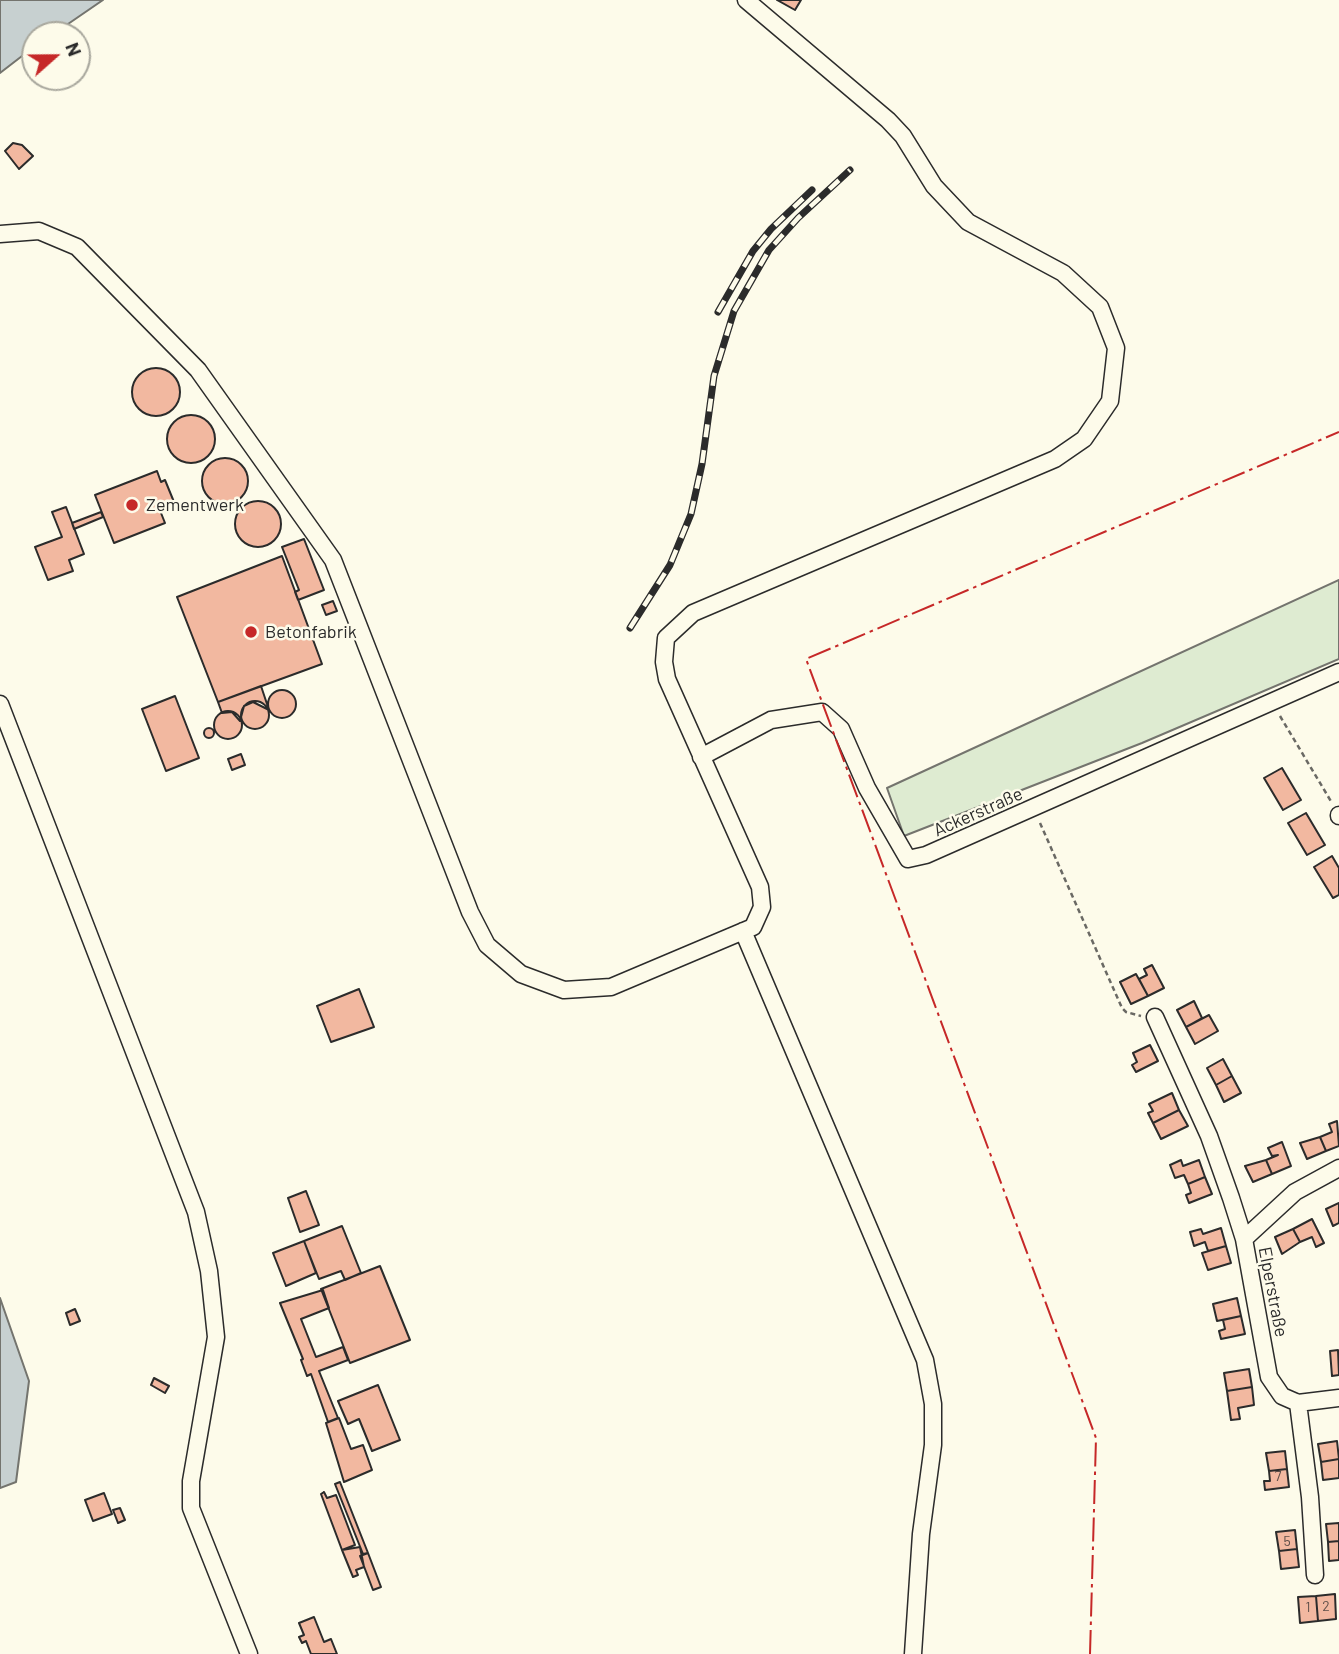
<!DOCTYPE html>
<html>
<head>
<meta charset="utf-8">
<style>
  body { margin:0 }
  #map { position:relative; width:1339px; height:1654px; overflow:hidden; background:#fdfbea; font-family:Barlow,sans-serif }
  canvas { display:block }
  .north { position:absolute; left:21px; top:21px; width:70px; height:70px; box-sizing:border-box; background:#fdfbea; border:2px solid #a9a89e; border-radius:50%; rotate:69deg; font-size:19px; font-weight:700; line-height:28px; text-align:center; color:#2b2b2b }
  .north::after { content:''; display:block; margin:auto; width:24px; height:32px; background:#c62828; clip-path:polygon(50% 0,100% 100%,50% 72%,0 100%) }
</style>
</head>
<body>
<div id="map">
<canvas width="1339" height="1654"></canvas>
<div class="north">N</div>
</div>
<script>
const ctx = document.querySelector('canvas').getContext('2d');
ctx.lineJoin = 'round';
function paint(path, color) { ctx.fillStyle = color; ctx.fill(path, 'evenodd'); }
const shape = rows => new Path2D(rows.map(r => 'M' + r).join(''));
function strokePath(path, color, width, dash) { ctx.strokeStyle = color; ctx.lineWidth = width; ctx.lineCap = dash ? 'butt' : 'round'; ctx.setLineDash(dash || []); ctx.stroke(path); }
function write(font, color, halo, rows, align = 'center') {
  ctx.font = font + ' Barlow,sans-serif'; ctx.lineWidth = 5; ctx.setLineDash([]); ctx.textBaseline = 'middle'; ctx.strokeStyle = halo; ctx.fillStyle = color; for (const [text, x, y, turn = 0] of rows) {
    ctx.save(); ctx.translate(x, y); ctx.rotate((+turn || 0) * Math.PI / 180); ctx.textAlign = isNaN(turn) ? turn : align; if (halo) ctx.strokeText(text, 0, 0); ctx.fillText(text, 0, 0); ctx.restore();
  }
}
const green = shape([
  [1339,580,1339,659,1142,743,904,836,887,788,1339,580]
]);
paint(green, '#deebd1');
strokePath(green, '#74746e', 2);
const water = shape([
  [0,0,103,0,52,35,35,35,35,46,0,73,0,0],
  [0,1298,29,1381,16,1482,0,1488,0,1298]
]);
paint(water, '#c7d0d0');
strokePath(water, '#74746e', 2);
const building = shape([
  [777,0,801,0,795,10,777,0],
  [13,143,22,145,33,156,19,169,5,151,13,143],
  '132 392a24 24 0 1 1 48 0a24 24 0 1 1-48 0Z',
  '167 439a24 24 0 1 1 48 0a24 24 0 1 1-48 0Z',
  '202 481a23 23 0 1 1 46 0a23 23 0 1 1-46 0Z',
  [157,471,161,482,165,480,174,502,159,508,165,523,114,543,95,495,157,471],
  '235 524a23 23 0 1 1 46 0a23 23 0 1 1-46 0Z',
  [66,507,84,554,69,560,73,571,48,580,35,547,62,537,52,512,66,507],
  [101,512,103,517,74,529,72,523,101,512],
  [304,539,324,590,298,600,295,592,299,590,282,547,304,539],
  [282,556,322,664,218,702,177,597,282,556],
  [333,601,337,611,326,615,322,605,333,601],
  [261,686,269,710,253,702,244,706,240,721,232,712,222,713,218,702,261,686],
  '268 704a14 14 0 1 1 28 0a14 14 0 1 1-28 0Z',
  [175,696,199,758,166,771,142,709,175,696],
  '241 715a14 14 0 1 1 28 0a14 14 0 1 1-28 0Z',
  '214 725a14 14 0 1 1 28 0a14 14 0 1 1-28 0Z',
  '204 733a5 5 0 1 1 10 0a5 5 0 1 1-10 0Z',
  [241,754,245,765,232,770,228,759,241,754],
  [1282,768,1301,800,1283,810,1264,778,1282,768],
  [1306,813,1325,845,1307,855,1288,823,1306,813],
  [1332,856,1339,868,1339,895,1333,898,1314,867,1332,856],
  [1152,965,1164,988,1148,996,1139,979,1147,975,1144,969,1152,965],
  [1136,974,1148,996,1131,1004,1120,982,1136,974],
  [359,989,374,1027,331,1042,317,1006,359,989],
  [1194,1001,1202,1018,1186,1027,1177,1010,1194,1001],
  [1209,1015,1218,1031,1195,1044,1186,1027,1209,1015],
  [1150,1045,1158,1061,1136,1072,1132,1065,1137,1062,1133,1053,1150,1045],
  [1223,1059,1232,1076,1216,1085,1207,1068,1223,1059],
  [1232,1076,1241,1093,1224,1102,1216,1085,1232,1076],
  [1172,1093,1179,1110,1153,1123,1148,1113,1153,1111,1149,1104,1172,1093],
  [1179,1110,1188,1126,1161,1139,1153,1123,1179,1110],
  [1337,1121,1339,1146,1326,1151,1320,1137,1332,1132,1329,1124,1337,1121],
  [1320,1137,1326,1151,1307,1159,1300,1143,1320,1137],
  [1282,1142,1291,1166,1272,1174,1266,1160,1278,1155,1272,1156,1268,1148,1282,1142],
  [1181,1160,1183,1166,1199,1160,1205,1177,1188,1184,1184,1175,1175,1178,1170,1165,1181,1160],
  [1266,1160,1272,1174,1253,1182,1245,1166,1266,1160],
  [1205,1177,1212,1194,1189,1203,1186,1195,1191,1193,1188,1184,1205,1177],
  [306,1191,319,1225,300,1232,288,1198,306,1191],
  [1339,1203,1339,1223,1333,1226,1326,1209,1339,1203],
  [1312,1219,1324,1243,1316,1247,1312,1237,1300,1242,1293,1229,1312,1219],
  [342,1226,361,1273,345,1280,341,1271,319,1279,304,1241,342,1226],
  [1221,1228,1226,1246,1208,1251,1205,1242,1194,1246,1190,1232,1201,1229,1203,1234,1221,1228],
  [1293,1229,1300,1242,1282,1254,1275,1237,1293,1229],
  [304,1241,316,1273,286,1286,273,1253,304,1241],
  [1226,1246,1231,1263,1208,1270,1202,1253,1226,1246],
  [380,1266,410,1340,350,1363,321,1289,380,1266],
  [323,1290,329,1308,301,1319,316,1357,343,1347,348,1360,319,1371,338,1418,328,1422,311,1374,307,1376,301,1360,303,1359,280,1303,323,1290],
  [1237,1298,1241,1316,1217,1321,1213,1304,1237,1298],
  [75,1309,80,1321,70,1325,66,1313,75,1309],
  [1241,1316,1245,1334,1221,1339,1219,1331,1225,1329,1223,1320,1241,1316],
  [1338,1350,1339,1375,1332,1376,1330,1351,1338,1350],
  [1249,1369,1252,1387,1227,1391,1224,1373,1249,1369],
  [154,1378,169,1386,165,1393,151,1385,154,1378],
  [378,1385,400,1440,372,1451,359,1419,348,1424,338,1401,378,1385],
  [1252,1387,1254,1405,1238,1408,1240,1419,1231,1420,1227,1391,1252,1387],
  [339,1418,351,1449,363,1445,372,1470,344,1482,326,1423,339,1418],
  [1337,1441,1339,1459,1321,1462,1318,1444,1337,1441],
  [1285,1451,1287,1469,1269,1471,1266,1453,1285,1451],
  [1339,1459,1339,1478,1323,1480,1321,1462,1339,1459],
  [1287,1469,1289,1487,1265,1490,1264,1481,1270,1481,1269,1471,1287,1469],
  [340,1482,368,1553,363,1554,335,1484,340,1482],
  [324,1492,327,1498,336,1495,355,1545,342,1550,321,1494,324,1492],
  [104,1493,112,1514,93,1521,85,1500,104,1493],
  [120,1508,125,1520,118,1523,113,1510,120,1508],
  [1339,1523,1339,1541,1328,1542,1326,1524,1339,1523],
  [1295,1530,1297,1549,1279,1551,1276,1532,1295,1530],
  [1339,1541,1339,1560,1329,1561,1328,1542,1339,1541],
  [360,1547,364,1567,356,1570,358,1575,353,1577,342,1550,360,1547],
  [1297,1549,1299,1567,1281,1569,1279,1551,1297,1549],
  [368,1553,381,1587,373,1590,360,1556,368,1553],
  [1335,1594,1336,1619,1318,1621,1316,1596,1335,1594],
  [1316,1596,1318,1621,1300,1623,1298,1597,1316,1596],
  [314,1617,324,1642,331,1639,337,1654,311,1654,306,1641,302,1643,299,1637,304,1635,299,1623,314,1617]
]);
paint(building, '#f2b8a0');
strokePath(building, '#2b2b2b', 2);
const minor = shape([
  [0,234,39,231,77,247,198,370,333,560,470,912,487,945,521,974,564,990,611,987,753,927,762,907,760,887,667,679,664,662,666,638,693,613,1055,459,1084,439,1110,401,1116,348,1100,307,1063,273,968,222,934,186,903,136,888,120,746,0],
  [0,704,196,1212,209,1271,216,1337,191,1481,191,1508,249,1654],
  [701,757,771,720,822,712,841,729,867,788,908,859,926,855,1339,672],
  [1339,815,1339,816],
  [743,931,925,1360,933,1404,933,1445,921,1534,913,1654],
  [1155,1017,1209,1136,1231,1198,1244,1239,1269,1377,1282,1396,1298,1403,1310,1497,1315,1575],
  [1244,1239,1295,1192,1339,1168],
  [1298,1403,1339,1398]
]);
strokePath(minor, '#2b2b2b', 19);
strokePath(shape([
  [1280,716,1332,803],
  [1040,823,1122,1008,1126,1012,1141,1016]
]), '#6a6964', 2.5, [5, 3.5]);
strokePath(minor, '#fdfbea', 16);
const rail = shape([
  [718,312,753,251,771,229,812,190],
  [630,628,670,565,691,514,702,464,714,376,734,311,769,250,798,218,850,170]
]);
strokePath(rail, '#2b2b2b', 7);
strokePath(rail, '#fdfbea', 4.5, [13]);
strokePath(shape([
  [1090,1654,1096,1438,806,659,1339,432]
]), '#c62828', 2, [24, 5, 3.5, 5]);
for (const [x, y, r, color] of [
  [132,505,7,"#c62828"],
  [251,632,7,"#c62828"]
]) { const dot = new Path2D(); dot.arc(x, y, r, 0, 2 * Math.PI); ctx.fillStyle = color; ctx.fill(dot); strokePath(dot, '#fdfbea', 2.5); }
write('14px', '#5d4e48', null, [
  ["7",1278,1476],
  ["5",1287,1541],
  ["2",1326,1606],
  ["1",1308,1607]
]);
write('18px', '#2b2b2b', '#fdfbea', [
  ["Zementwerk",146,505],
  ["Betonfabrik",265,632]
], 'left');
write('18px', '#2b2b2b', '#fdfbea', [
  ["Ackerstraße",978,812,-24],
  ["Elperstraße",1273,1292,79]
]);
</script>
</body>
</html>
